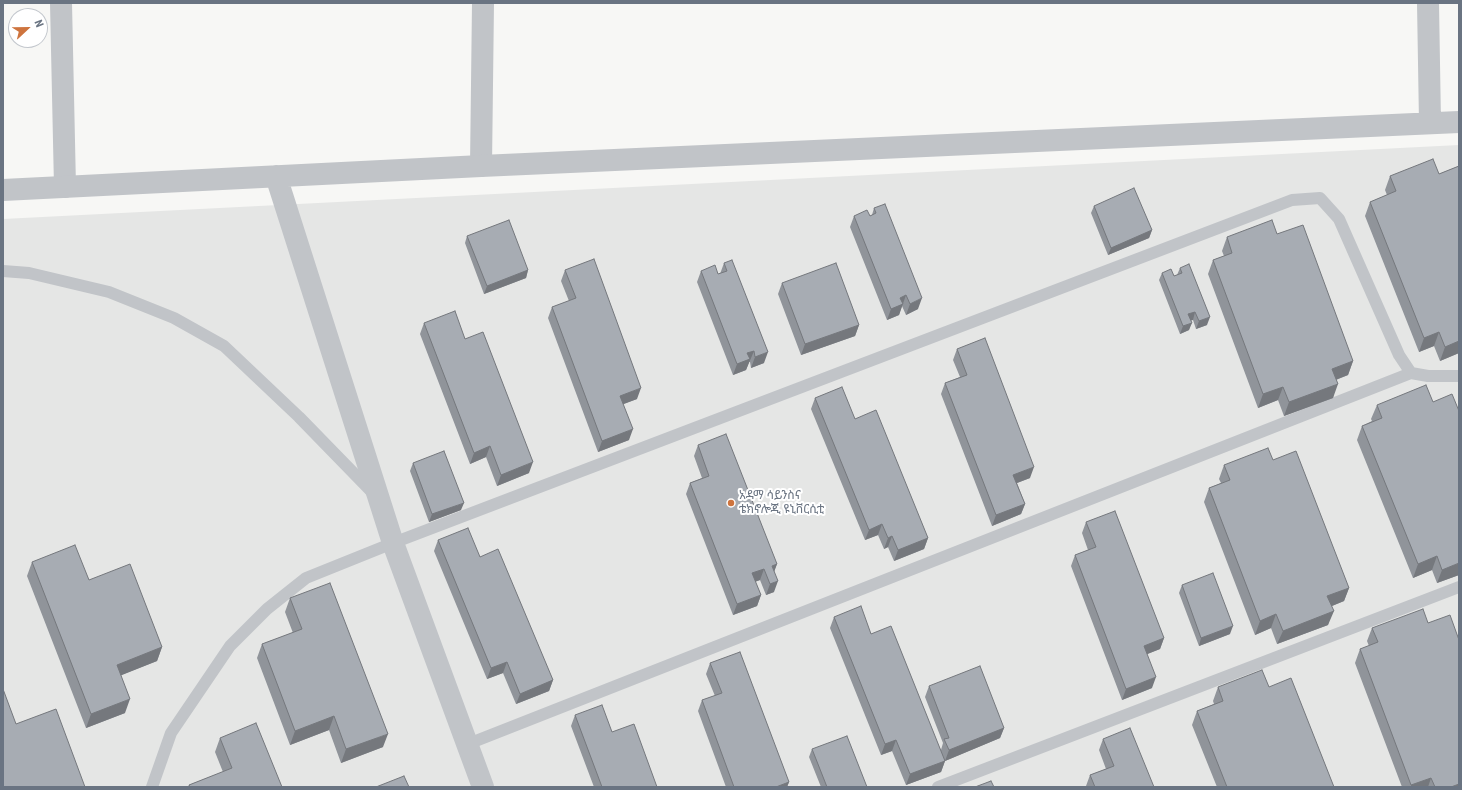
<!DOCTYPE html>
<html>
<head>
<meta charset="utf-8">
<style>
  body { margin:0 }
  #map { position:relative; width:1462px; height:790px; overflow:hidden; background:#f7f7f5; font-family:"Roboto Condensed",sans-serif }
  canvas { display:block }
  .frame { position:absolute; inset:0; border:4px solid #6a7482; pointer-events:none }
  .north { position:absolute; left:8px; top:8px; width:40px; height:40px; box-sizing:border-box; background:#fff; border:1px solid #c3c7cd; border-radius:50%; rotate:68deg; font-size:11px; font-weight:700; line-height:16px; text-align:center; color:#6a7482 }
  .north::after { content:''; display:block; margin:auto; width:14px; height:18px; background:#ce743e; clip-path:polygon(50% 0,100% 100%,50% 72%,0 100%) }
</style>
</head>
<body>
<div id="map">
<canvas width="1462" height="790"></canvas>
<div class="frame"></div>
<div class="north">N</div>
</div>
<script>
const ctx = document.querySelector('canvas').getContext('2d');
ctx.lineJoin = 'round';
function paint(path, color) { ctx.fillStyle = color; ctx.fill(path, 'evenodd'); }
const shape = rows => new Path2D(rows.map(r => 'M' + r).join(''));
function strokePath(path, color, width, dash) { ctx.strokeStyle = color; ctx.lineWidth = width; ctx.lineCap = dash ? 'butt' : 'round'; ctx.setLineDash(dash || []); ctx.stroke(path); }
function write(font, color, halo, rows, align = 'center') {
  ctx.font = font + ' "Roboto Condensed","Noto Sans Ethiopic",sans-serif'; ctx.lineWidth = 4; ctx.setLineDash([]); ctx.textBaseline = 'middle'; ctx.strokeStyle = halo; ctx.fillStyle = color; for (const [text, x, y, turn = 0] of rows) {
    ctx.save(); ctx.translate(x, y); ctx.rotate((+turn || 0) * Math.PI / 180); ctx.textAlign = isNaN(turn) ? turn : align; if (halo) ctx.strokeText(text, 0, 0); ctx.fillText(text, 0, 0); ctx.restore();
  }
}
paint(shape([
  [1459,145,1459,787,3,787,3,219]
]), '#e5e6e5');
strokePath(shape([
  [3,271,29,273,109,292,174,318,224,346,299,417,373,493],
  [468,744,1411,373,1428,376,1459,376],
  [152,787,171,733,230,646,267,609,306,578,393,543,1292,200,1320,198,1339,219,1399,355,1411,373],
  [938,787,1459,587]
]), '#c1c4c8', 12);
strokePath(shape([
  [61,3,65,187],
  [481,166,483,3]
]), '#c1c4c8', 22);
strokePath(shape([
  [1428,3,1430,123],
  [276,176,393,543,483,787],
  [3,190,481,166,1459,122]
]), '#c1c4c8', 22);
paint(shape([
  [1459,166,1459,353,1440,361,1434,346,1419,352,1365,216,1370,202,1387,195,1385,190,1390,176,1439,174],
  [1094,206,1152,230,1149,238,1108,255,1091,213],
  [874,208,918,309,906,315,902,306,899,315,887,320,850,227,854,216,870,216,872,215],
  [1277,234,1353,361,1348,375,1336,380,1333,398,1284,416,1278,400,1258,408,1208,274,1213,260,1224,256,1222,251,1227,237],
  [467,236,528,270,526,278,484,294,465,243],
  [724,263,764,363,751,368,750,362,749,362,746,370,733,375,697,282,701,271,718,274,720,274],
  [1180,268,1207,325,1196,329,1193,320,1191,320,1189,330,1180,334,1159,280,1162,273,1174,276,1177,275],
  [565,270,637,399,623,404,629,440,598,452,548,318,552,307,569,301,561,281],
  [782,283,859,325,855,336,801,355,778,294],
  [424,323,465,339,529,473,497,486,486,457,470,464,420,334],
  [957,349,1030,478,1017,483,1025,504,1021,514,992,526,941,394,945,383,960,377,953,360],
  [815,398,855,419,928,538,924,549,894,561,888,547,884,549,878,535,865,540,811,409],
  [1377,405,1459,575,1437,583,1432,570,1413,578,1357,440,1362,426,1372,421,1371,419],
  [698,445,777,564,774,571,774,592,766,595,760,580,755,582,761,595,757,606,733,615,686,494,690,483,702,478,694,456],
  [1273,460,1349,588,1344,601,1332,606,1328,625,1277,644,1271,628,1255,635,1204,502,1209,488,1221,483,1219,479,1224,465],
  [413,463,461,510,429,522,410,471],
  [1086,522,1164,638,1160,649,1147,654,1152,688,1122,700,1071,566,1075,555,1088,550,1082,533],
  [438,540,480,557,553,680,549,691,516,704,503,673,487,679,434,551],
  [32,562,89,580,162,647,157,661,121,675,125,713,86,728,27,576],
  [1182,585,1230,634,1199,646,1179,593],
  [290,598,383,747,341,763,329,730,290,745,257,658,262,644,293,633,285,612],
  [834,617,871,634,941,750,943,743,925,697,929,686,1004,728,1000,738,945,761,941,772,906,785,892,751,881,755,830,628],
  [1428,623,1459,787,1402,787,1355,663,1360,649,1369,646,1367,641,1372,628],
  [710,663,789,782,787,787,726,787,698,711,702,700,715,696,706,674],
  [1218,687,1269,687,1334,787,1217,787,1192,725,1197,711,1214,704,1213,701],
  [575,715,612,732,657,787,594,787,571,726],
  [220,738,282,787,188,787,189,785,223,772,215,752],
  [1103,739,1154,787,1087,787,1086,786,1090,775,1106,769,1099,750],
  [812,749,867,787,821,787,809,757]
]), '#90949a');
paint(shape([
  [1152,230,1149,238,1108,255,1111,248],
  [528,270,526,278,484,294,487,286],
  [906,295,899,315,887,320,891,309,900,298],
  [922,298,918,309,906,315,910,304],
  [1195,312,1193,320,1186,322,1188,314],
  [1210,317,1207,325,1196,329,1199,321],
  [1192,323,1189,330,1180,334,1183,326],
  [859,325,855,336,801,355,805,344],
  [1439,332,1434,346,1419,352,1424,338],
  [1459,341,1459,353,1440,361,1445,347],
  [754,351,746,370,733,375,737,364,747,353],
  [768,352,764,363,751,368,755,357],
  [1353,361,1348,375,1327,383,1332,369],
  [1338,384,1333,398,1284,416,1289,402],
  [1283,387,1278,400,1258,408,1263,394],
  [641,388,637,399,616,407,620,396],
  [633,429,629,440,598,452,602,441],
  [490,446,486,457,470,464,474,453],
  [533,462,529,473,497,486,501,475],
  [1034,467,1030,478,1009,486,1013,475],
  [464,503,461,510,429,522,432,514],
  [1025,504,1021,514,992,526,996,515],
  [882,524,878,535,865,540,869,530],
  [892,536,888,547,884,549,888,538],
  [928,538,924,549,894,561,898,550],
  [1437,556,1432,570,1413,578,1418,564],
  [1459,563,1459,575,1437,583,1442,570],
  [777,564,773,575,772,566],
  [764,569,760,580,748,584,752,573],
  [778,581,774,592,766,595,770,584],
  [1349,588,1344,601,1322,610,1327,596],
  [761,595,757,606,733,615,737,604],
  [1334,611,1328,625,1277,644,1283,631],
  [1276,614,1271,628,1255,635,1260,621],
  [1233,626,1230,634,1199,646,1201,638],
  [1164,638,1160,649,1140,657,1144,646],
  [162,647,157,661,112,679,117,665],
  [507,662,503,673,487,679,491,668],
  [1156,677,1152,688,1122,700,1126,689],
  [553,680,549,691,516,704,520,694],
  [130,699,125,713,86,728,91,714],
  [334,716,329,730,290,745,295,731],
  [1004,728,1000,738,945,761,949,750],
  [388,734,383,747,341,763,346,749],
  [896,740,892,751,881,755,885,744],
  [945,761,941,772,906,785,910,774],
  [1431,778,1428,787,1411,787,1411,785],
  [789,782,787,787,776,787],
  [1459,784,1459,787,1451,787]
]), '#75787d');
const building = shape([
  [1433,159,1439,174,1459,166,1459,341,1445,347,1439,332,1424,338,1370,202,1396,191,1390,176,1433,159],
  [1134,188,1152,230,1111,248,1094,206,1134,188],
  [885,204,922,298,910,304,906,295,900,298,903,304,891,309,854,216,867,210,870,216,876,213,874,208,885,204],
  [509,220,528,270,487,286,467,236,509,220],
  [1272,220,1277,234,1303,225,1353,361,1332,369,1338,384,1289,402,1283,387,1263,394,1213,260,1232,253,1227,237,1272,220],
  [594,259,641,388,620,396,633,429,602,441,552,307,576,298,565,270,594,259],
  [732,260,768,352,755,357,754,351,747,353,750,359,737,364,701,271,715,265,718,274,727,271,724,263,732,260],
  [836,263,859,325,805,344,782,283,836,263],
  [1189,264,1210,317,1199,321,1195,312,1188,314,1192,323,1183,326,1162,273,1171,269,1174,276,1182,273,1180,268,1189,264],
  [455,311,465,339,483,332,533,462,501,475,490,446,474,453,424,323,455,311],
  [985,338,1034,467,1013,475,1025,504,996,515,945,383,967,375,957,349,985,338],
  [1426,385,1433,402,1452,394,1459,411,1459,563,1442,570,1437,556,1418,564,1362,426,1382,418,1377,405,1426,385],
  [842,387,855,419,876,410,928,538,898,550,892,536,888,538,882,524,869,530,815,398,842,387],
  [726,434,777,564,772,566,778,581,770,584,764,569,752,573,761,595,737,604,690,483,709,476,698,445,726,434],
  [1268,448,1273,460,1296,451,1349,588,1327,596,1334,611,1283,631,1276,614,1260,621,1209,488,1230,480,1224,465,1268,448],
  [444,451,464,503,432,514,413,463,444,451],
  [1115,511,1164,638,1144,646,1156,677,1126,689,1075,555,1096,547,1086,522,1115,511],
  [468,528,480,557,498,549,553,680,520,694,507,662,491,668,438,540,468,528],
  [75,545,89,580,130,564,162,647,117,665,130,699,91,714,32,562,75,545],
  [1213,573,1233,626,1201,638,1182,585,1213,573],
  [330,583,388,734,346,749,334,716,295,731,262,644,302,629,290,598,330,583],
  [861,606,871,634,891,626,945,761,910,774,896,740,885,744,834,617,861,606],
  [1423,609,1428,623,1450,615,1459,640,1459,784,1451,787,1435,787,1431,778,1411,785,1360,649,1378,642,1372,628,1423,609],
  [740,652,789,782,776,787,734,787,702,700,722,693,710,663,740,652],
  [980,666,1004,728,949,750,944,739,949,738,929,686,980,666],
  [1262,670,1269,687,1291,678,1334,787,1227,787,1197,711,1223,701,1218,687,1262,670],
  [3,689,16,724,56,709,85,787,3,787,3,689],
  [602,705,612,732,634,724,657,787,602,787,575,715,602,705],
  [256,723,282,787,190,787,189,785,232,768,220,738,256,723],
  [1130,728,1154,787,1095,787,1090,775,1114,766,1103,739,1130,728],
  [847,736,867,787,827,787,812,749,847,736],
  [404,776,409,787,376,787,404,776],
  [991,781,994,787,975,787,991,781]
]);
paint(building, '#a7acb3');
strokePath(building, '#75787d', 1);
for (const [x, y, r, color] of [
  [731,503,4,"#ce743e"]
]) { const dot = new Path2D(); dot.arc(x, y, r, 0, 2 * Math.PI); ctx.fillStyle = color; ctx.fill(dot); strokePath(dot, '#fff', 1.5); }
write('12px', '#6a7482', '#fff', [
  ["አዳማ ሳይንስና",739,496],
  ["ቴክኖሎጂ ዩኒቨርሲቲ",739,510]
], 'left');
</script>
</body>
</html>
